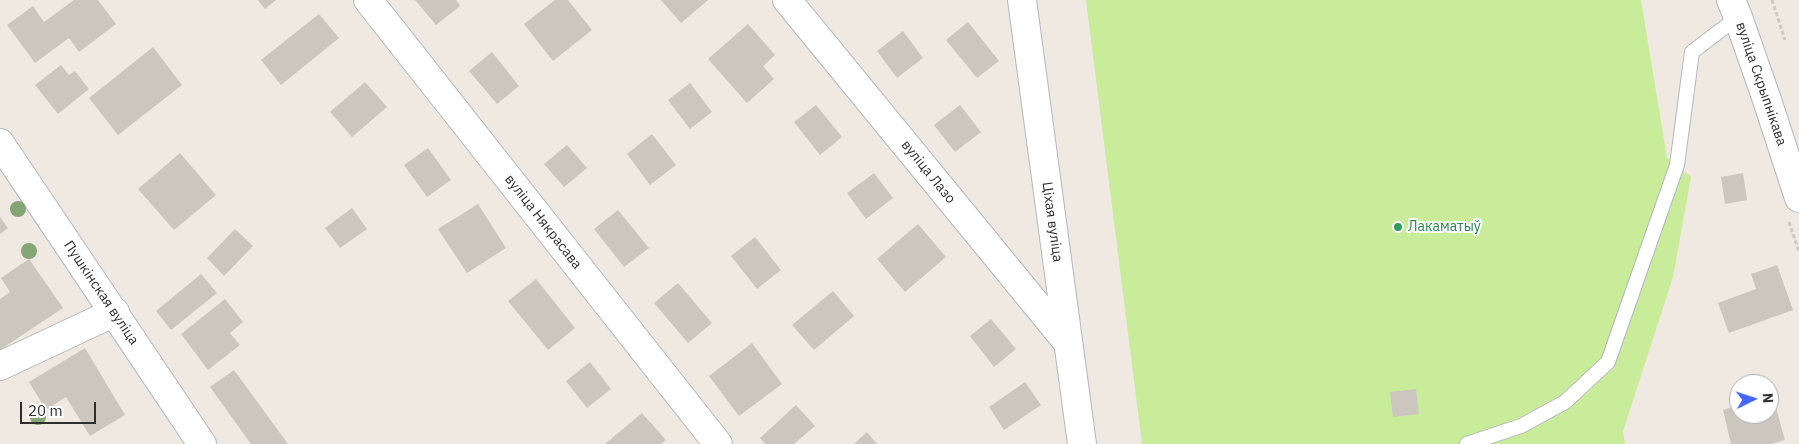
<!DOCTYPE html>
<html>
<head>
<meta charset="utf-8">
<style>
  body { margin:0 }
  #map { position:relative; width:1799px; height:444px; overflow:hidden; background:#efe9e1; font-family:"IBM Plex Sans",sans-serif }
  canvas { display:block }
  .north { position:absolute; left:1729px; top:374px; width:50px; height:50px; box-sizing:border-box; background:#fff; border:1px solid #ababab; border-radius:50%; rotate:86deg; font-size:14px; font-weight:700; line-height:20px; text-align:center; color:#2e2e2e }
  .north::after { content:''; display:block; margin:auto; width:18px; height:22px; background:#4264fb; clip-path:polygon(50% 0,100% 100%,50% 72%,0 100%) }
  .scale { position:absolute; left:20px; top:402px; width:76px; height:22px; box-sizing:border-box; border:2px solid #2e2e2e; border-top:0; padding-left:6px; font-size:15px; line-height:18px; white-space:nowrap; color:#2e2e2e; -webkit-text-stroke:4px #fff; paint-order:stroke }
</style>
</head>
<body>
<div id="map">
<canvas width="1799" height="444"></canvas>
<div class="north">N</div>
<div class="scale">20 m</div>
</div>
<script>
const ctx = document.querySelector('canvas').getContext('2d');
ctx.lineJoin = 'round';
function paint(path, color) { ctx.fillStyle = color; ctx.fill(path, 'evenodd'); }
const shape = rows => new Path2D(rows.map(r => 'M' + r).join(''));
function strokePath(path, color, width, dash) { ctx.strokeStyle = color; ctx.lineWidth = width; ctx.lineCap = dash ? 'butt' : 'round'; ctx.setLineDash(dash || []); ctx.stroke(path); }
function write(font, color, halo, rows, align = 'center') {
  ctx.font = font + ' "IBM Plex Sans",sans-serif'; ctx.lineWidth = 4; ctx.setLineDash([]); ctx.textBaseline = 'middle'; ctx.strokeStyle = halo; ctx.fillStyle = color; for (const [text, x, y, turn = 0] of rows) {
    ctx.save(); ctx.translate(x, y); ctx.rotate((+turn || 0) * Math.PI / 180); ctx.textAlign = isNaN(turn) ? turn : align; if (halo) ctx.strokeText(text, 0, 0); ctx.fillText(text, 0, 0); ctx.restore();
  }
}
paint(shape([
  [1086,0,1641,0,1667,158,1691,177,1673,277,1623,431,1625,444,1142,444]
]), '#c9ec9a');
paint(shape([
  [74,0,98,0,116,24,79,52,69,38,35,63,7,25,33,6,44,22],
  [258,0,276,0,265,9],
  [415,0,456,0,460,6,436,25],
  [555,0,568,0,592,30,553,61,524,24],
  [661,0,708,0,681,23],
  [319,14,339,38,281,85,261,60],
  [968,22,999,61,977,78,946,40],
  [748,24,775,55,763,66,774,79,747,103,708,59],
  [903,31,923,58,897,78,877,51],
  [153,47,182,85,118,135,89,98],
  [492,52,519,86,497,104,469,71],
  [61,65,69,75,75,71,89,89,58,114,35,85],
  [365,82,387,107,352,137,330,112],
  [690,83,712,112,690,129,668,100],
  [816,105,842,137,820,155,794,122],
  [960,105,981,132,955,152,934,125],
  [652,134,676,165,650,185,627,154],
  [567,145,587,168,564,187,544,164],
  [428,148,451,180,427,197,404,165],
  [180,153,216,195,174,230,138,189],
  [874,173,893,198,866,219,847,193],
  [1743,173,1747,200,1725,204,1721,177],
  [478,204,506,248,467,273,438,229],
  [352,208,367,229,340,248,325,228],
  [618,210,649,248,624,267,594,229],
  [0,217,8,228,0,234],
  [918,224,946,257,905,292,877,259],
  [235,229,253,246,224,276,207,258],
  [755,237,781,270,757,289,731,256],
  [29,259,63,308,0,350,0,299,10,292,1,278],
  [1777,265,1793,310,1729,333,1718,303,1756,289,1751,274],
  [201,274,217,293,171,330,156,311],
  [536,279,575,328,548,350,508,301],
  [678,283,712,323,688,343,654,303],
  [833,291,854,316,814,350,792,325],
  [225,299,243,322,230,333,240,345,208,370,181,334],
  [991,319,1016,349,994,367,970,336],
  [752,343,782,384,739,416,709,376],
  [85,348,125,415,90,436,66,397,46,410,29,382],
  [590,362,611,389,587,408,566,381],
  [234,370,288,444,251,444,210,387],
  [1025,382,1041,405,1004,430,989,407],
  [1416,389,1419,414,1393,417,1390,392],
  [1773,397,1785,440,1771,444,1731,444,1723,410,1739,405,1739,414,1769,414,1769,398],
  [796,405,815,426,794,444,765,444,760,438],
  [642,413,666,440,661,444,605,444],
  [867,432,877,444,854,444]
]), '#cbc7bf');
const lane = shape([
  [1467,444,1521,426,1565,402,1608,362,1677,165,1692,52,1738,17]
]);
const street = shape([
  [368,0,718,444],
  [787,0,1068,343],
  [1022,0,1082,444],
  [0,366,115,312]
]);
const secondary = shape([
  [1731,0,1738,17,1767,100,1799,198],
  [0,143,202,444]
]);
strokePath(lane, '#b4b7c1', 16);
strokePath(street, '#b4b7c1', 30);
strokePath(secondary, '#b4b7c1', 30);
strokePath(shape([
  [1772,0,1785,40],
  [1789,222,1799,252]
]), '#c9c9c9', 3, [4, 2.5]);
strokePath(lane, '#fff', 14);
strokePath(street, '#fff', 28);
strokePath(secondary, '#fff', 28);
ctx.fillStyle = '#84a574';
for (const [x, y] of [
  [18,209],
  [29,251],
  [38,417]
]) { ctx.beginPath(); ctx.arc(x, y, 8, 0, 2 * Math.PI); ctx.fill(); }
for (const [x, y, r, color] of [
  [1398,227,5,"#2e9e5b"]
]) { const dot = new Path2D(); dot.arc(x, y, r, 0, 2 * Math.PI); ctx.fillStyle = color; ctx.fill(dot); strokePath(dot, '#fff', 2); }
write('14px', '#2e2e2e', '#fff', [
  ["вуліца Скрыпнікава",1761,84,71],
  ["вуліца Лазо",928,172,51],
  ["вуліца Някрасава",543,222,52],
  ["Ціхая вуліца",1052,222,82],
  ["Пушкінская вуліца",101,293,56]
]);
write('14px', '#27864d', '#fff', [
  ["Лакаматыў",1408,227]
], 'left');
</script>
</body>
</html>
